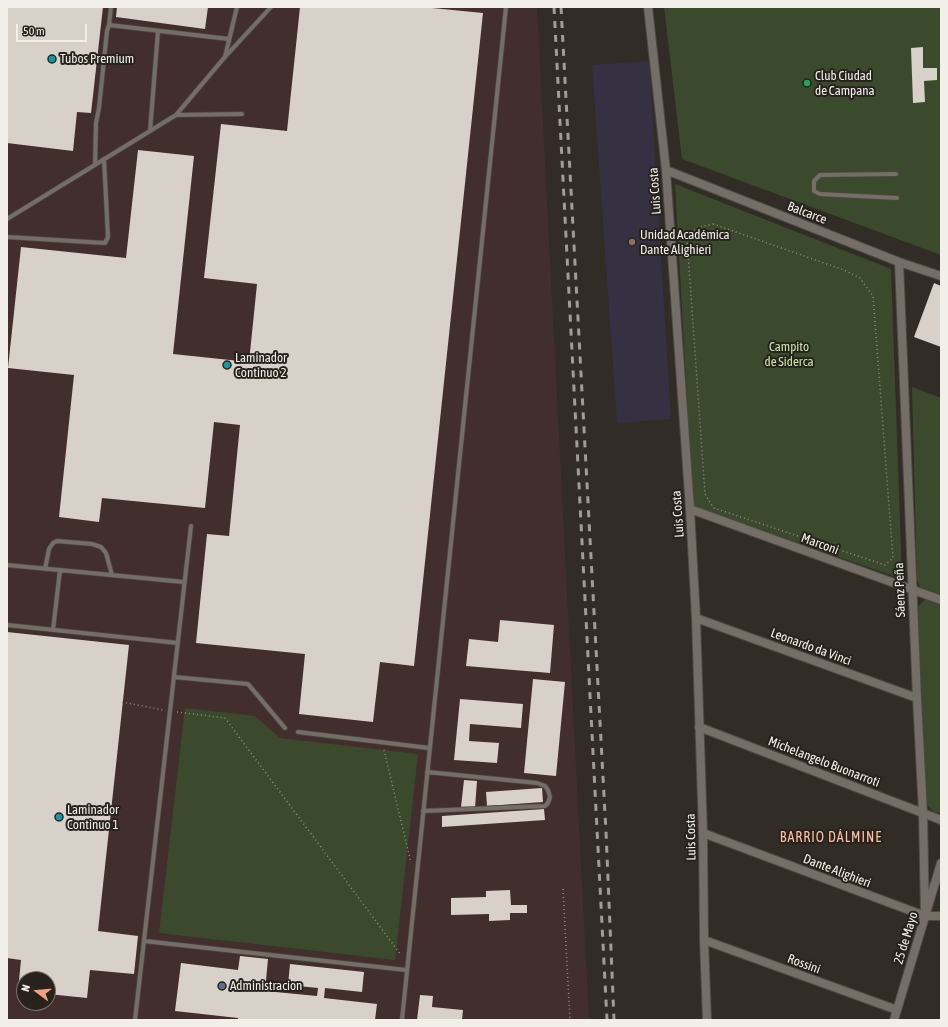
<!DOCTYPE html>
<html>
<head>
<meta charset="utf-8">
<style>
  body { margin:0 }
  #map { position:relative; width:948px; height:1027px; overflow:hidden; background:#312c26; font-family:"Asap Condensed",sans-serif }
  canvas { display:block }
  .frame { position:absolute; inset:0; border:8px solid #f2efeb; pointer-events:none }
  .north { position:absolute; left:16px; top:971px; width:40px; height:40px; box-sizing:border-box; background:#27221c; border:1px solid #78746f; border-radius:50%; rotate:286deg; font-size:11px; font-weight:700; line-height:16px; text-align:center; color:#f2efeb }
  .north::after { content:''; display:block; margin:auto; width:14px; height:18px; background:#f2a07f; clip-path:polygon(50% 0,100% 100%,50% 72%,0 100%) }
  .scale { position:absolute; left:16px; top:24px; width:71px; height:18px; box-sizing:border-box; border:2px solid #f2efeb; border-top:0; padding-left:5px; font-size:12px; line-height:14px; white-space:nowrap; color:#f2efeb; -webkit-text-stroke:3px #27221c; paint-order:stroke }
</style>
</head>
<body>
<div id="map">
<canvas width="948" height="1027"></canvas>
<div class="frame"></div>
<div class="north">N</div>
<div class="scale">50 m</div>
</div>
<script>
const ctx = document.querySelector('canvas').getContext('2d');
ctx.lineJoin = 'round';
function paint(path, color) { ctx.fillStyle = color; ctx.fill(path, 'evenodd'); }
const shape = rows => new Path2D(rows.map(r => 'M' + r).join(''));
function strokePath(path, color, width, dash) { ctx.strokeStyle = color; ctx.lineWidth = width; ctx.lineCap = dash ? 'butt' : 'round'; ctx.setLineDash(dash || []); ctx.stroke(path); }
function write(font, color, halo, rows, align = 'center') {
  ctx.font = font + ' "Asap Condensed",sans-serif'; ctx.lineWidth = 4; ctx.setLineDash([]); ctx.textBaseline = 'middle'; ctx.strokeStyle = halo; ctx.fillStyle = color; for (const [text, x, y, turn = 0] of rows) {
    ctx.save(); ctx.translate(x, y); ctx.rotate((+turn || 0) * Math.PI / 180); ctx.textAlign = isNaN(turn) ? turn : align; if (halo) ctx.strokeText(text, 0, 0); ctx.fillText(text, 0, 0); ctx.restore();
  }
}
paint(shape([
  [7,7,537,7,589,1020,7,1020],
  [24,979,48,979,48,1003,24,1003]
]), '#422e2d');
paint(shape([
  [649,61,671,419,617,423,592,65]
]), '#353142');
paint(shape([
  [664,7,941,7,941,255,682,159],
  [675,184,891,269,902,579,693,506],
  [912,387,941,398,941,597,925,592,920,587,917,580],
  [925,600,928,600,941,604,941,813,934,812,929,807,926,802,918,609,919,605],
  [185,708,255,716,280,738,418,754,395,960,159,933]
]), '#3b4a2c');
paint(shape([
  [7,7,103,7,91,113,77,112,73,151,7,143],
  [117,7,208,7,205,29,116,17],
  [300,7,422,7,483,13,414,666,380,662,373,722,299,714,305,654,196,643,207,534,229,536,240,425,214,422,205,508,102,498,99,522,59,517,74,375,8,368,21,247,126,258,138,150,194,156,173,354,249,362,257,284,204,278,221,124,287,131],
  [923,47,923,68,937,68,937,80,924,81,925,102,913,103,911,48],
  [934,283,941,286,941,347,914,337],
  [500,620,554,625,550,673,466,666,469,639,498,642],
  [7,632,129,645,98,931,138,936,134,974,90,970,87,998,48,994,48,979,24,979,24,992,18,991,21,960,7,958],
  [533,679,565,682,556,776,524,773],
  [460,699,523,704,521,728,470,724,469,741,499,743,497,763,454,760],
  [464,780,477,781,475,808,461,807],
  [542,788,543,802,487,806,486,792],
  [544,809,545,820,442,827,442,816],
  [510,890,511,905,527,905,527,913,510,913,510,920,489,921,489,914,451,915,451,898,486,897,486,891],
  [240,956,268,959,265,991,317,996,318,988,288,985,290,964,364,972,362,992,325,988,324,998,377,1004,375,1020,238,1020,238,1018,175,1011,181,963,238,970],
  [420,995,433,996,432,1007,463,1010,462,1020,417,1020]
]), '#d8d1ca');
const service = shape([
  [109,25,229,39],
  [225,57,237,7],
  [176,115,242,114],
  [150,131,158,31],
  [95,165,96,123,99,108,107,31,109,25,111,7],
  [896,174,820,175,814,181,814,191,820,194,897,198],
  [7,219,176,115,224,58,271,7],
  [7,237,105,243,108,237,104,159],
  [7,565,184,582],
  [45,569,49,549,53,543,57,541,92,544,101,547,106,553,112,575],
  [7,625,178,643],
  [53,630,60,570],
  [174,677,248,684,285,728],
  [298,732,429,748],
  [423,811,545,806,548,803,550,797,548,790,545,786,537,783,427,772],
  [144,941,406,970],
  [135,1020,191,526],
  [402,1020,506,7]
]);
const minor = shape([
  [648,7,666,170,690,509,696,618,703,833,704,940,707,1020],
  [666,170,899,262,941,276],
  [899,262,917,698,923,813,925,916],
  [690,509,941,600],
  [696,618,917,698],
  [699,727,941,820],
  [703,833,925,916,941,916],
  [704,940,897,1010],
  [894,1020,941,863]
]);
strokePath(service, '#4d4944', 5.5);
strokePath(minor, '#4d4944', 10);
strokePath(shape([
  [713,224,844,270,860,278,873,296,893,558,885,565,714,508,709,501,705,494,687,239,696,228,713,224],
  [122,702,163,710],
  [177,712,225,718,401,955],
  [384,750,411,863],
  [563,889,570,1020]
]), '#95918c', 1.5, [1, 3]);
strokePath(service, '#746e67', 4);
strokePath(minor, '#746e67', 8);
strokePath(shape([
  [554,7,607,1020],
  [561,7,606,832,614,1020]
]), '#a09c98', 3, [7, 7]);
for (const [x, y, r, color] of [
  [52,59,4,"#0f9aa8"],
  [807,83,4,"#2e9e5b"],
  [632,242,4,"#8d6e63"],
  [227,365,4,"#0f9aa8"],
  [59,817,4,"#0f9aa8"],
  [222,986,4,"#5c6f8a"]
]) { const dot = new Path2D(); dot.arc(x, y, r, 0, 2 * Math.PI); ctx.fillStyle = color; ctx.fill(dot); strokePath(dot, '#27221c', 1.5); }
write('13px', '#f2efeb', '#27221c', [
  ["Tubos Premium",60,59],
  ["Club Ciudad",815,76],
  ["de Campana",815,91],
  ["Unidad Académica",640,235],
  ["Dante Alighieri",640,250],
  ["Laminador",235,358],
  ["Continuo 2",235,373],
  ["Laminador",67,810],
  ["Continuo 1",67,825],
  ["Administracion",230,986]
], 'left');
write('13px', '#f2efeb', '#27221c', [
  ["Luis Costa",655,191,-94],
  ["Balcarce",807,213,21],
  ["Luis Costa",678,514,-94],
  ["Marconi",820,544,20],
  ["Sáenz Peña",900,590,-92],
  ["Leonardo da Vinci",811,647,20],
  ["Michelangelo Buonarroti",824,762,21],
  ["Luis Costa",691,837,-91],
  ["Dante Alighieri",837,871,21],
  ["25 de Mayo",906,938,-73],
  ["Rossini",804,964,20]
]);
write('13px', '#c6e5a8', '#27221c', [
  ["Campito",789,347],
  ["de Siderca",789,362]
]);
ctx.letterSpacing = '1px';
write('14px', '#febfa6', '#27221c', [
  ["BARRIO DÁLMINE",831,838]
]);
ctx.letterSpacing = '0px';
</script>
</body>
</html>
